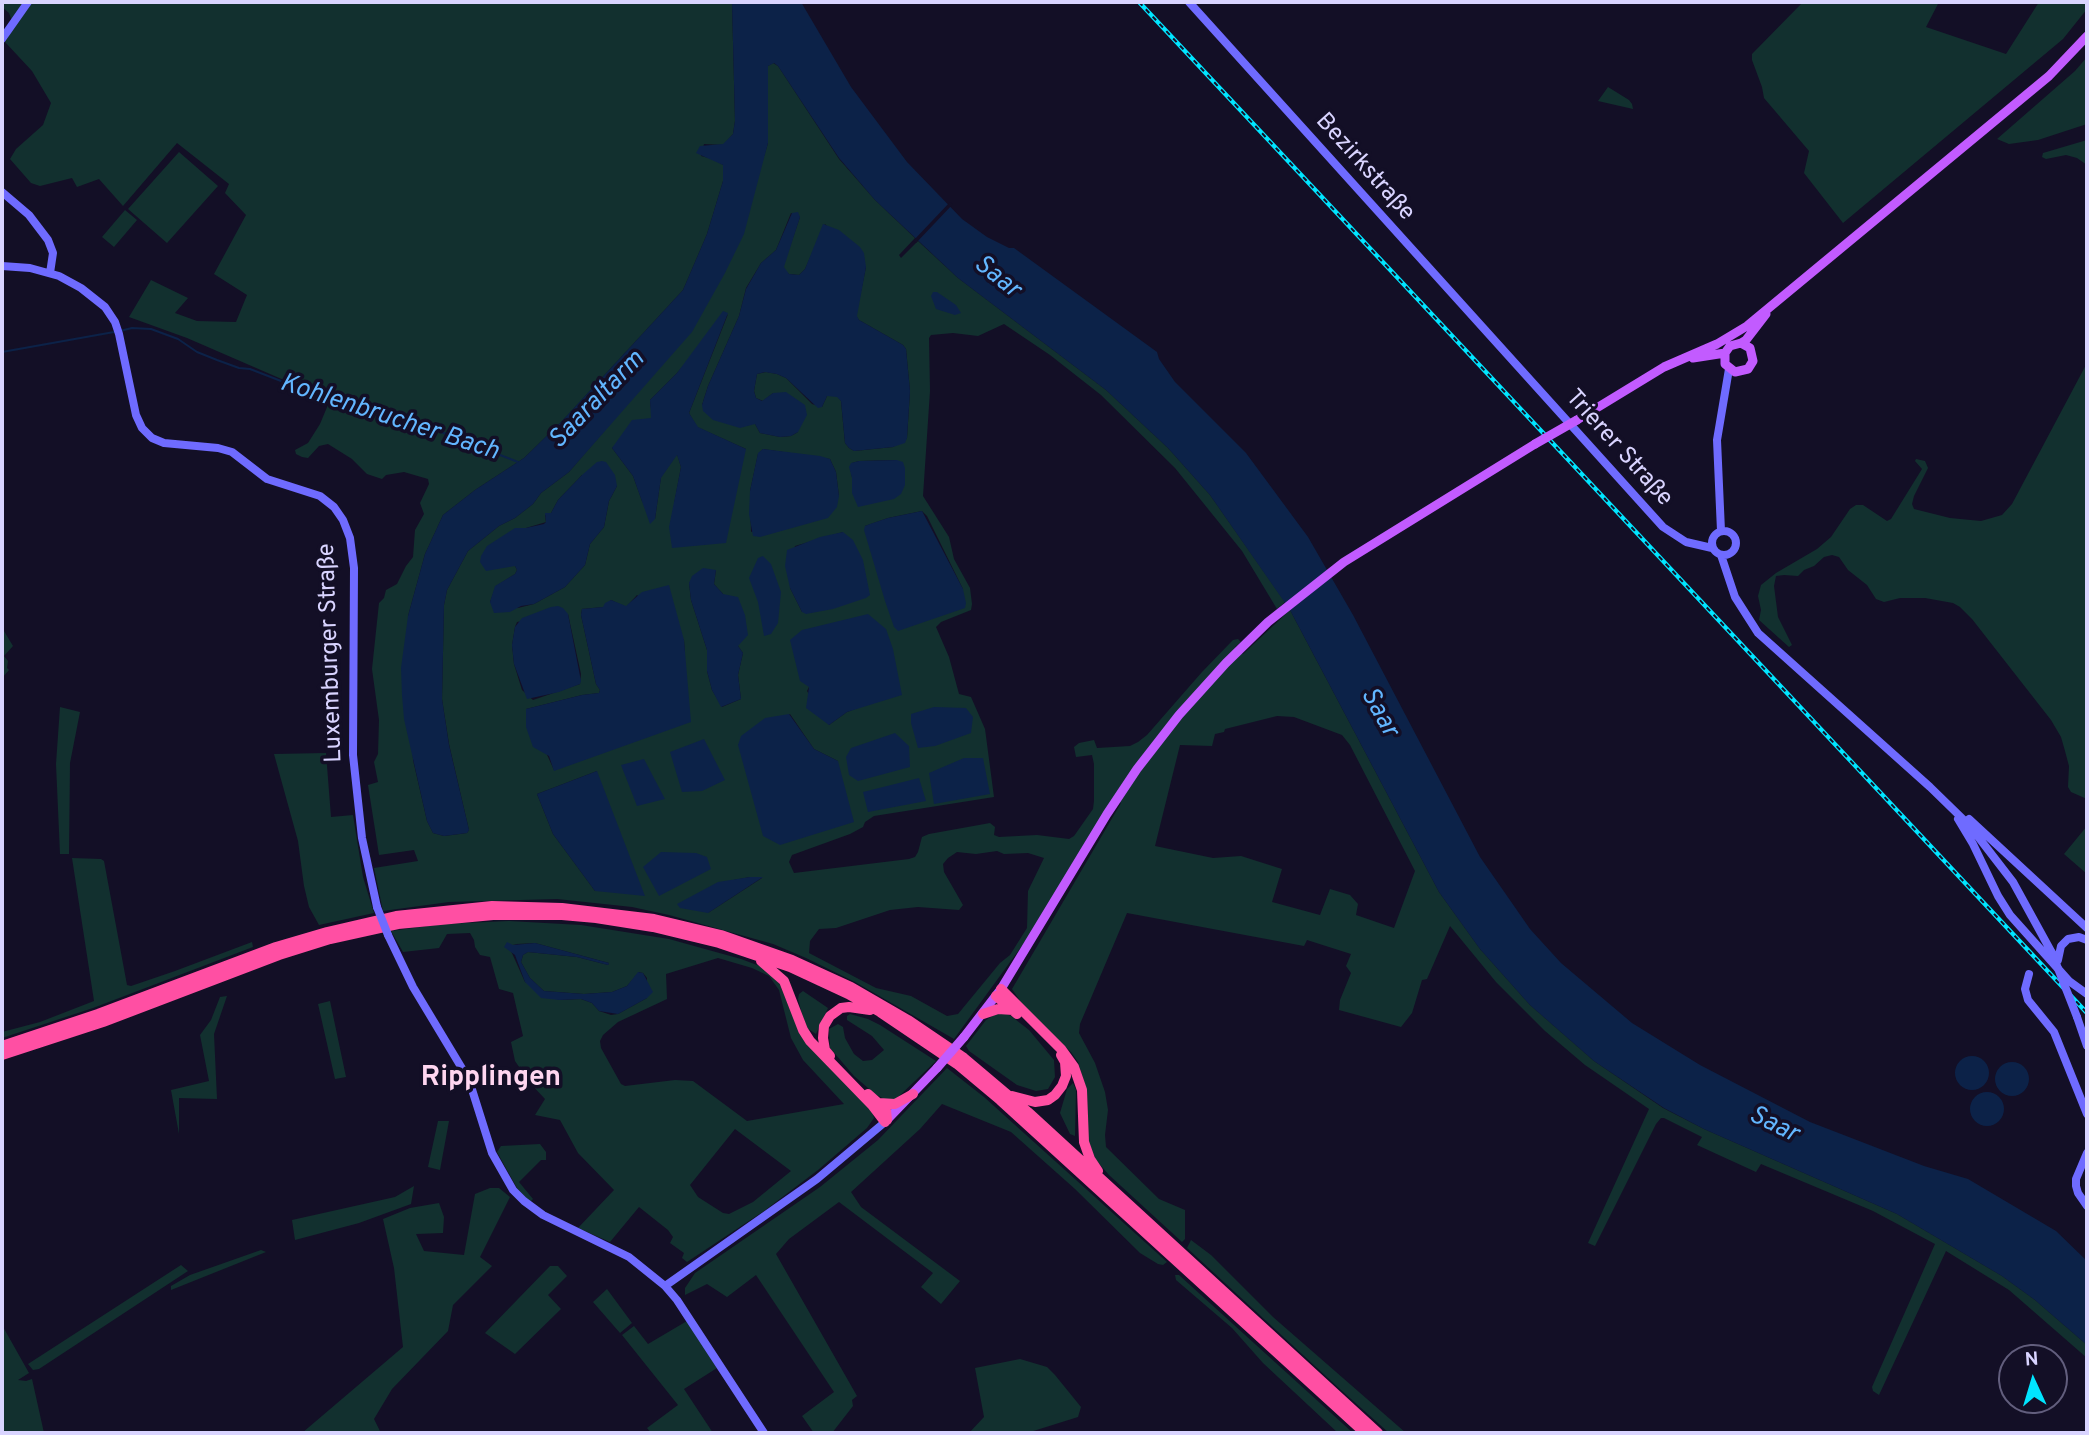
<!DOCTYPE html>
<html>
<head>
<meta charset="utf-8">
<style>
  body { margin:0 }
  #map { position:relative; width:2089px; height:1435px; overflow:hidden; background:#130f26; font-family:Overpass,sans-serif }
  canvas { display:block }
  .frame { position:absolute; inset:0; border:4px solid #d9d4ff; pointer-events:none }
  .north { position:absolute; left:1998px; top:1344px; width:70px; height:70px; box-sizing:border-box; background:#130f26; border:2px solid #625e7d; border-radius:50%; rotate:356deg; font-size:19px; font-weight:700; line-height:28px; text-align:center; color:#d9d4ff }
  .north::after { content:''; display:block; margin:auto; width:24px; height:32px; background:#00e5ff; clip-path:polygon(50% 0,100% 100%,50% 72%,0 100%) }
</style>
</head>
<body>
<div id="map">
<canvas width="2089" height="1435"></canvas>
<div class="frame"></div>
<div class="north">N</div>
</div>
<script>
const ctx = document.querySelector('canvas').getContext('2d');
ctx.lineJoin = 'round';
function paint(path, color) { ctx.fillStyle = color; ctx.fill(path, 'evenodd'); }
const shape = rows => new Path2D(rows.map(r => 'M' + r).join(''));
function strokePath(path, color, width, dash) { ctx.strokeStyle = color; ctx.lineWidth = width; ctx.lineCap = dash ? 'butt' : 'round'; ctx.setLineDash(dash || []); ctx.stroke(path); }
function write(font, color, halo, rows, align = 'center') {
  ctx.font = font + ' Overpass,sans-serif'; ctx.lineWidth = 7; ctx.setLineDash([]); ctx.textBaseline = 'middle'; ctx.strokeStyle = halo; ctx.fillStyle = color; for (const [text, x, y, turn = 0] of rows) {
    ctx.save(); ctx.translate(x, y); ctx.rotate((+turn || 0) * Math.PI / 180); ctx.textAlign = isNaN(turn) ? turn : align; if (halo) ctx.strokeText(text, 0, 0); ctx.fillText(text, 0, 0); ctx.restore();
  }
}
paint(shape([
  [2,2,732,2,735,121,733,134,723,145,704,144,701,156,713,159,723,165,723,181,707,234,683,290,562,421,524,458,475,490,443,515,425,554,408,616,413,760,427,821,433,833,444,836,467,833,469,830,449,744,442,699,444,605,447,590,468,551,499,526,515,518,533,504,541,493,569,472,629,402,760,169,768,143,768,66,773,63,778,66,839,159,875,200,915,238,899,255,901,258,918,241,958,278,1106,390,1168,448,1210,495,1285,602,1277,609,1242,551,1175,468,1101,395,1050,355,1004,324,978,336,953,333,931,335,929,338,930,391,923,496,949,537,954,559,970,588,972,604,971,610,941,622,936,627,949,657,959,694,971,697,985,729,994,797,874,816,865,822,863,827,850,834,792,855,789,862,794,873,909,859,915,857,918,852,922,837,929,834,990,823,995,827,994,835,999,837,1037,835,1069,839,1074,836,1093,809,1094,801,1094,764,1092,755,1076,757,1074,747,1079,743,1094,740,1097,748,1130,746,1138,742,1147,735,1202,672,1233,640,1238,639,1241,642,1235,647,1243,654,1290,610,1439,892,1480,949,1530,1005,1594,1061,1663,1108,1704,1129,1897,1214,2002,1276,2035,1300,2087,1345,2087,1358,2009,1290,1946,1251,1879,1395,1873,1391,1872,1387,1935,1244,1873,1211,1761,1164,1756,1172,1697,1145,1702,1137,1664,1118,1661,1118,1656,1124,1595,1246,1588,1243,1649,1109,1585,1065,1545,1031,1496,982,1450,926,1427,979,1422,980,1412,1013,1401,1027,1339,1010,1340,1000,1351,973,1346,966,1351,954,1307,940,1304,946,1127,913,1080,1024,1079,1033,1095,1063,1105,1092,1108,1110,1105,1135,1106,1147,1159,1199,1185,1210,1185,1239,1182,1242,1109,1175,1095,1159,1088,1139,1087,1091,1078,1062,1071,1052,1027,1011,1012,989,1121,803,1113,798,1032,932,954,1039,855,982,806,958,773,944,669,915,632,907,557,899,449,902,383,911,374,868,418,861,414,850,379,855,368,785,378,782,374,762,378,754,379,720,372,669,379,603,384,598,386,590,397,584,406,566,413,557,415,530,424,514,420,503,429,484,428,479,404,472,386,475,382,479,367,474,352,459,328,444,319,446,308,458,302,457,296,454,295,450,308,443,320,424,330,400,187,338,129,317,151,280,188,298,175,313,197,321,236,322,247,295,214,274,246,215,225,193,229,184,177,143,123,206,99,179,77,187,72,178,40,186,31,183,10,159,16,149,43,125,51,103,32,71,5,42,14,27,9,13,2,7],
  [791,213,800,217,783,267,784,271,789,274,799,275,805,269,825,224,866,267,856,316,859,320,903,345,906,349,910,391,907,438,893,447,854,451,849,448,845,443,841,401,837,396,827,396,822,407,812,404,786,378,777,374,766,372,757,374,754,391,756,398,763,401,773,393,798,432,791,436,780,437,760,433,755,424,750,424,702,405,708,386,739,316,746,288,761,263,776,250],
  [728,314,689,413,697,427,746,449,674,504,681,467,677,454,661,477,655,519,642,501,633,476,612,448,652,418,650,400,677,373],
  [763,449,830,459,836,472,839,496,751,532,750,491,758,454],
  [897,460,852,493,852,477,850,467,852,463,859,461],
  [582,475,617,486,609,501,604,527,590,544,585,565,565,587,534,604,518,608,490,602,496,586,515,574,517,570,515,566,526,528,546,522,545,515,551,513,558,500],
  [922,511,927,516,963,589,865,526,888,518],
  [843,532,802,612,790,588,795,546],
  [716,570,714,584,723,594,738,646,743,653,738,675,741,699,722,707,712,690,707,671,707,650,691,600,689,583],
  [637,595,684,640,685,656,554,770,526,709,582,695,599,693,600,690,596,684,581,615,582,609,604,607,611,600,626,607],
  [568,614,581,674,580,684,533,700,522,690,514,664,512,645,515,627,517,622],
  [809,687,873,702,847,712,829,725,807,691],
  [790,714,814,749,838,761,738,745],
  [1277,716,1294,717,1342,735,1350,745,1415,871,1394,928,1356,915,1358,904,1350,895,1330,889,1320,915,1272,902,1282,869,1241,856,1213,858,1155,846,1180,745,1212,746,1215,734,1224,732,1225,729],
  [597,771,595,891,553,834,537,794],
  [997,851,1004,854,1028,853,1044,858,1028,891,1027,928,1010,955,1000,963,958,1014,947,1016,911,996,876,988,809,953,810,941,819,929,836,928,890,910,918,907,959,910,963,905,944,872,943,864,948,858,957,852,976,854],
  [750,877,762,878,708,913,734,880],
  [1803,2,1939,2,1926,27,2006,54,2039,2,2087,2,2087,9,2063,39,1843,223,1804,173,1809,151,1764,98,1762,87,1752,60,1752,54],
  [2087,57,2087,124,2038,140,2009,144,1997,139,2075,71],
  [1608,87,1629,100,1632,104,1633,109,1598,101],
  [2087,140,2087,165,2077,158,2066,155,2046,159,2042,157,2043,153],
  [179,152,218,186,167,243,128,209],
  [125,210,137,220,114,247,102,237],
  [2087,363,2087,799,2071,792,2068,787,2069,766,2065,751,2061,737,2051,720,1972,619,1960,607,1953,603,1925,598,1900,598,1884,602,1876,599,1867,585,1848,570,1839,557,1832,555,1824,557,1814,566,1804,570,1798,576,1784,575,1776,576,1774,586,1778,617,1792,645,1789,647,1759,620,1761,610,1758,596,1761,585,1776,573,1817,549,1831,537,1850,509,1856,505,1863,505,1887,521,1891,519,1922,469,1915,461,1916,459,1925,461,1928,468,1914,496,1912,504,1914,509,1950,518,1981,521,2002,515,2012,504],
  [4,631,13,646,4,656,8,661,7,668,9,670,3,677,2,632],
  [60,707,80,712,70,763,69,854,60,854,56,764],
  [326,753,331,817,353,815,363,877,374,913,319,925,309,907,304,886,298,841,274,754],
  [2087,826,2087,874,2064,854],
  [72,858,101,859,104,861,127,985,131,986,175,971,252,942,253,947,93,1008,2,1038,2,1032,40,1022,94,1001],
  [509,921,581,925,669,939,741,959,765,968,780,981,797,1026,872,1111,874,1118,867,1128,818,1170,764,1211,687,1262,682,1258,684,1253,670,1243,673,1237,668,1230,639,1207,610,1242,578,1228,614,1190,578,1153,560,1120,535,1115,545,1099,530,1083,515,1061,511,1042,523,1036,513,993,499,989,490,957,480,955,475,947,474,940,470,933,447,934,439,948,403,952,391,931,443,924],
  [535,943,609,963,608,965,577,957,528,952,523,955,521,962,530,978,544,991,584,994,612,992,627,986,639,972,643,973,647,978,647,998,618,1014,611,1015,599,1011,592,1003,581,999,559,1000,525,982,511,951,513,945,517,944],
  [718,958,752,968,769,976,779,990,791,1038,803,1060,844,1104,747,1121,693,1081,675,1080,625,1086,621,1084,601,1048,600,1041,603,1035,618,1022,667,999,666,974],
  [735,1129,791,1171,753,1202,729,1214,723,1213,698,1197,690,1185],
  [803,991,828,1008,816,1034,807,1028,802,1014,798,999,799,994],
  [227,996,214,1034,217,1099,179,1098,179,1134,171,1090,209,1081,200,1035,211,1020,220,997],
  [330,1001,346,1077,335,1079,318,1004],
  [1004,1013,1011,1016,1029,1030,1054,1060,1055,1077,1048,1089,1036,1091,1017,1085,969,1051,966,1046,986,1020,994,1015],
  [850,1014,868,1019,880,1025,936,1061,896,1099,886,1100,875,1094,854,1076,830,1048,829,1029,838,1024,843,1027,845,1038,854,1054,863,1061,872,1060,884,1050,872,1036,847,1020,847,1016],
  [947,1068,984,1097,1167,1262,1163,1265,1158,1264,1140,1253,1075,1189,1011,1132,942,1104,920,1129,851,1192,861,1207,960,1281,941,1304,921,1287,933,1273,839,1202,789,1239,776,1254,857,1396,852,1400,853,1406,832,1433,814,1433,802,1416,834,1392,756,1275,727,1297,707,1284,685,1295,685,1288,695,1273,820,1187,878,1140],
  [1073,1083,1076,1090,1075,1136,1070,1134,1060,1113,1067,1089],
  [438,1121,449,1121,440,1170,428,1167],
  [540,1144,546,1152,546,1160,541,1160,519,1182,533,1199,530,1202,517,1188,497,1152,501,1146],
  [414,1186,411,1204,359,1223,295,1240,292,1220,395,1197],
  [490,1188,499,1188,510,1197,480,1257,492,1266,453,1305,448,1331,392,1389,374,1419,381,1433,302,1433,403,1347,394,1268,383,1219,410,1208,439,1203,444,1217,443,1233,416,1234,424,1251,464,1255,475,1194],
  [1191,1240,1211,1255,1273,1317,1406,1433,1389,1433,1341,1390,1187,1248],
  [261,1250,266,1252,171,1290,171,1286,190,1275],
  [181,1265,188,1271,39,1369,33,1370,28,1364],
  [550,1266,558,1266,567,1276,548,1295,561,1309,515,1354,485,1333],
  [1175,1275,1179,1275,1353,1433,1338,1433,1263,1363,1232,1328,1176,1280],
  [607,1289,632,1323,620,1333,593,1302],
  [687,1321,717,1368,684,1389,713,1433,651,1433,647,1428,678,1405,622,1335,634,1326,648,1344],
  [2,1325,29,1373,18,1380,26,1381,32,1379,44,1433,2,1433],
  [1020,1359,1047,1367,1055,1375,1081,1407,1078,1417,1027,1433,969,1433,984,1417,975,1368]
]), '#12302f');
paint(shape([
  [732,2,801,2,851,87,907,162,962,219,987,237,1009,248,1014,248,1157,352,1159,359,1175,382,1246,453,1308,537,1353,615,1480,857,1530,929,1561,963,1632,1023,1700,1065,1810,1122,1924,1166,1968,1179,2056,1231,2087,1261,2087,1345,2035,1300,2002,1276,1897,1214,1704,1129,1664,1108,1594,1061,1530,1005,1480,949,1439,892,1290,610,1210,495,1168,448,1106,390,958,278,875,200,839,158,778,66,774,63,768,66,768,143,744,234,725,273,692,332,569,472,541,493,533,504,515,518,499,526,468,551,447,590,444,605,442,699,449,745,469,830,467,833,444,836,433,833,427,821,404,719,402,695,401,668,408,616,425,554,443,515,475,490,524,458,562,421,683,290,707,234,723,181,723,165,696,153,700,146,723,144,733,134,735,121],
  [798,212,800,217,784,267,789,274,799,275,805,269,823,224,839,230,860,247,864,253,866,267,857,316,859,320,903,345,906,349,910,391,907,438,905,443,893,447,854,451,849,448,845,443,841,401,837,397,827,396,822,407,818,408,786,378,777,374,765,372,757,374,754,391,756,398,762,401,773,393,786,392,805,405,807,415,798,432,791,436,780,437,760,433,755,424,740,428,713,420,703,411,702,405,708,386,739,316,746,289,761,263,776,250,792,213],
  [933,292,937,292,956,305,961,313,955,315,936,309,931,296],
  [723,311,728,313,689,413,698,427,746,449,726,543,672,548,669,527,681,467,677,455,661,478,655,519,650,524,633,476,612,448,632,420,651,418,650,400,677,373],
  [763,449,820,456,830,459,836,472,839,496,837,507,828,518,760,537,753,536,749,514,750,491,758,453],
  [897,460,903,462,905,468,905,485,901,494,894,499,858,507,852,493,852,478,849,467,851,463,859,461],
  [602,461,606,462,615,475,617,486,609,501,604,527,590,544,585,565,565,587,534,604,521,606,510,612,494,613,490,602,495,586,515,574,517,570,515,566,486,571,480,562,481,556,487,546,515,528,526,528,544,524,546,522,545,513,551,513,558,500,582,475,597,462],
  [922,511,963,589,966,603,965,608,898,631,894,627,885,601,864,530,865,526,870,524,888,518],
  [843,532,853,540,863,560,870,595,866,598,833,609,806,614,802,612,790,588,785,566,787,550,820,537],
  [763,556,771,564,781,592,778,623,771,634,764,636,758,602,749,578,758,558],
  [703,568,716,570,714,584,723,594,738,597,745,615,748,635,738,646,743,653,738,675,741,699,721,707,712,690,707,671,707,650,691,600,689,583,692,576],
  [669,585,684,640,691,722,554,771,549,756,533,747,526,727,526,709,582,695,599,693,600,690,596,684,581,615,582,609,603,607,605,603,611,600,626,606,642,592],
  [558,606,563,608,568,614,581,681,580,684,559,692,527,699,514,664,512,645,515,627,522,618,551,607],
  [868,614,886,629,893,649,902,695,847,712,829,725,806,708,809,687,800,681,790,640,802,630],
  [934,707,966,708,973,717,971,733,935,746,918,748,911,723,911,714],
  [789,714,814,749,838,761,854,822,780,845,763,836,738,745,741,736,765,718],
  [895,733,909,746,910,767,858,781,849,775,846,757,851,748],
  [704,739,725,780,702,791,682,792,670,752],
  [964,758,983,758,990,794,934,804,929,773],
  [644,759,665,799,637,806,621,765],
  [597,771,645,896,595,891,553,834,537,794],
  [919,778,926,801,868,812,863,792],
  [661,852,696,853,707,857,711,869,659,896,643,867],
  [750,877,763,877,708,913,680,908,677,904,718,882],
  [507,942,513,945,535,943,609,963,608,965,577,957,528,952,523,955,521,962,530,978,544,991,584,994,612,992,627,986,638,972,643,973,653,992,647,998,618,1014,599,1011,592,1003,581,999,559,1000,541,998,525,982,515,955,504,947],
  '1955 1073a17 17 0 1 1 34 0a17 17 0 1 1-34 0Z',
  '1995 1079a17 17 0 1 1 34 0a17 17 0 1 1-34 0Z',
  '1970 1109a17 17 0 1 1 34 0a17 17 0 1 1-34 0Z'
]), '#0c2248');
paint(shape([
  [950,202,953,204,916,243,913,241]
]), '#130f26');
strokePath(shape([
  [120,331,132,328,151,329,178,339,197,352,217,360,239,368,250,369,281,381,316,400,362,408,431,428,518,462],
  [2,352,114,332]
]), '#0c2248', 2);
strokePath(shape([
  [1189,2,1663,527,1686,542,1712,548],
  [2,39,28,2],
  [2,192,29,215,48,240,53,253,50,273],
  [2,266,30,268,59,276,81,288,105,307,115,322,119,334,136,415,142,428,152,438,164,443,218,448,232,452,267,479,320,496,334,507,343,520,350,538,354,568,353,755,362,838,377,907],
  '1712 543a12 12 0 1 1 24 0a12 12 0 1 1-24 0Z',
  [1721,531,1717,440,1729,369],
  [1721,555,1735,597,1758,633,1930,787,1969,825,2013,882,2052,953],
  [1958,819,1973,844,1998,896,2010,915,2069,981,2087,994],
  [1969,819,2087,928],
  [388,935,413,987,469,1080,492,1153,513,1190,524,1201,543,1215,629,1257,665,1286,677,1300,764,1433],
  [2058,960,2061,946,2068,939,2079,937,2087,940],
  [2029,974,2025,989,2028,1000,2054,1032,2087,1114],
  [2077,1017,2087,1046],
  [2087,1153,2076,1179,2076,1186,2078,1193,2087,1206],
  [665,1286,817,1179,885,1122]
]), '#6f6bff', 8);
strokePath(shape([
  [1741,343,1746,340,1766,314],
  [1693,358,1725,353,1730,346,1741,343,1750,348,1753,361,1748,369,1735,372,1725,364,1725,353],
  [1577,420,1664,367,1717,344,1747,326,2049,76,2087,36],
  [964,1037,1001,989,1107,814,1137,769,1179,715,1226,663,1268,622,1344,562,1535,444],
  [885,1122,937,1068]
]), '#c25bff', 9);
strokePath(shape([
  [761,961,784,981,803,1030,810,1041,872,1105,885,1122],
  [1001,989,1061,1049,1074,1067,1082,1090,1084,1142,1090,1159,1098,1171],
  [996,996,1017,1014],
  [983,1014,998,1009,1013,1010],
  [2,1046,98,1014,276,947,327,932,396,916,492,906,562,908,654,919,721,935,792,960,851,987,908,1020,964,1058,1028,1112,1378,1433],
  [2,1055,103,1022,279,955,330,939,398,924,493,915,562,915,596,918,653,927,719,943,790,967,848,994,880,1012,957,1064,1000,1100,1365,1433],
  [830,1056,825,1050,823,1038,824,1026,830,1016,841,1008,849,1007,870,1010],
  [868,1094,886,1110,887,1120],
  [1012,1096,1035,1102,1048,1100,1055,1095,1062,1086,1066,1076,1065,1062,1061,1055],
  [879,1103,895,1104,913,1094]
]), '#ff4fa3', 10);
const rail = shape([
  [1139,2,2087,1013]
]);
strokePath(rail, '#00e5ff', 4.5);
strokePath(rail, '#130f26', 2, [5]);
strokePath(shape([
  [377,907,388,935],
  [2052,953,2077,1017]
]), '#6f6bff', 8);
strokePath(shape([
  [1535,444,1577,420],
  [937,1068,964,1037]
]), '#c25bff', 9);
write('24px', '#d9d4ff', '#130f26', [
  ["Bezirkstraße",1364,168,48],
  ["Trierer Straße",1618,449,48],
  ["Luxemburger Straße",332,653,-92]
]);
write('italic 26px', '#62b6ff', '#130f26', [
  ["Saar",996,278,39],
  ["Saaraltarm",598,401,-46],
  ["Kohlenbrucher Bach",389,419,18],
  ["Saar",1378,713,61],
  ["Saar",1773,1126,26]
]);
write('bold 28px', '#ffd6f0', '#130f26', [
  ["Ripplingen",491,1079]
]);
</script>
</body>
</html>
